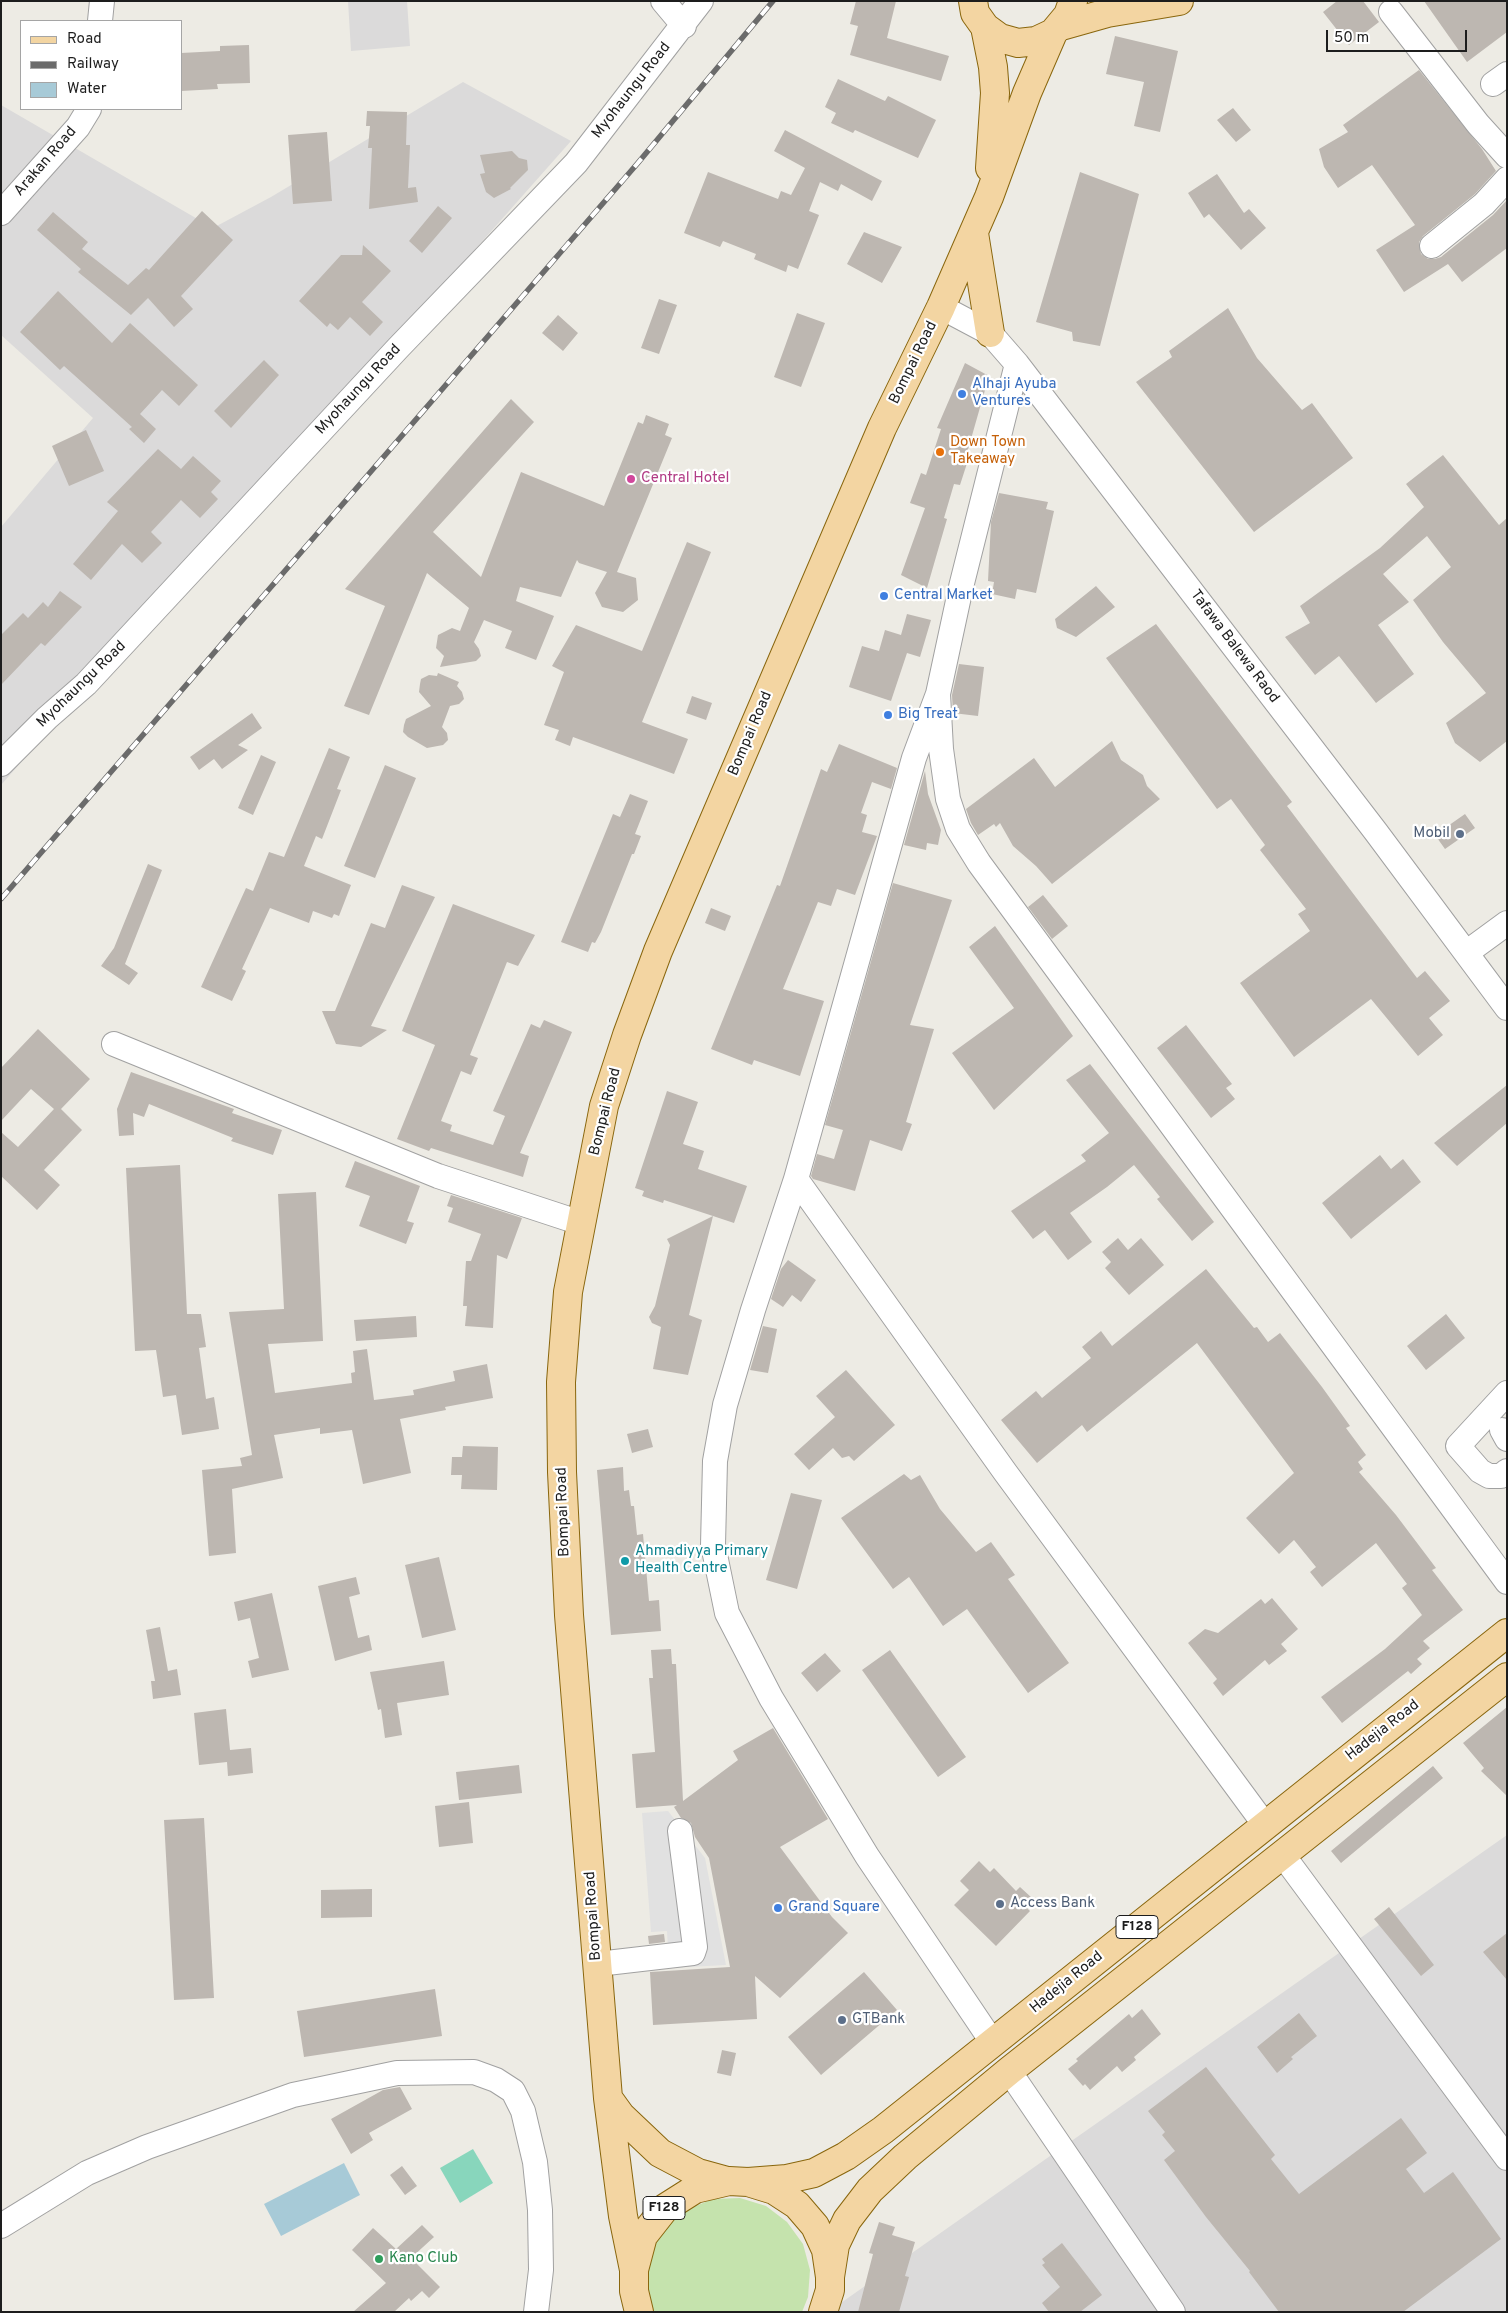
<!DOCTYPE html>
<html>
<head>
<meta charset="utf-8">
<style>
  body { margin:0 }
  #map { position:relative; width:1508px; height:2313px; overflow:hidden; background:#edebe4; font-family:Overpass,sans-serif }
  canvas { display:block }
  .frame { position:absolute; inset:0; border:2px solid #1d1d1d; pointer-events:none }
  .legend { position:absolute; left:20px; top:20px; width:162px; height:90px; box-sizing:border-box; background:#fff; border:1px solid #a5a5a5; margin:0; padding:6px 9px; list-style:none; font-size:15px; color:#1d1d1d }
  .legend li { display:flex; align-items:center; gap:10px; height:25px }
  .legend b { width:25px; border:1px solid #a5a5a5 }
  .scale { position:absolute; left:1326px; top:30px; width:141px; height:22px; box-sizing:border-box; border:2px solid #1d1d1d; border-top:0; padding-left:6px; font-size:15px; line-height:18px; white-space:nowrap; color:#1d1d1d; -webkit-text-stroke:4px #fff; paint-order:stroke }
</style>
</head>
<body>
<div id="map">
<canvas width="1508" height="2313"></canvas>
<div class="frame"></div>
<ul class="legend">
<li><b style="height:6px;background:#f3d5a2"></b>Road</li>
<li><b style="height:6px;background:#6b6b6b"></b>Railway</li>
<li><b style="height:14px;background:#a7cad7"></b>Water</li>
</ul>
<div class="scale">50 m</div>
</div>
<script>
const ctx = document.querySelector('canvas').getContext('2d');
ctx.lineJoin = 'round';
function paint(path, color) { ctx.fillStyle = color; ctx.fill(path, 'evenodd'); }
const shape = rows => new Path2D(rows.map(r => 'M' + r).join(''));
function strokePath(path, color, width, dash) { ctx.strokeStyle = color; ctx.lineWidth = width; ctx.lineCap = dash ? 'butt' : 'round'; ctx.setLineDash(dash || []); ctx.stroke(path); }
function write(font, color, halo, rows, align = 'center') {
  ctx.font = font + ' Overpass,sans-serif'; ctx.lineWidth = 4.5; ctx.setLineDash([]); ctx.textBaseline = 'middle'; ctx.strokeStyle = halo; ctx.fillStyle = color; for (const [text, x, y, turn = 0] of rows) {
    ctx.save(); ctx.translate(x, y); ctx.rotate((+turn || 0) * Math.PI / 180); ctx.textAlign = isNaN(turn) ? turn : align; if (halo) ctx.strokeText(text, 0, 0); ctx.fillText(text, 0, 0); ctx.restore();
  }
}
paint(shape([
  [348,1,407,1,410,46,351,51],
  [463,82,571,141,1,785,1,527,93,418,1,335,1,105,213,228,271,197],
  [1507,1835,1507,2312,828,2312]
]), '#dbdada');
paint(shape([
  [740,2198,766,2206,787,2222,803,2244,810,2270,808,2297,802,2312,654,2312,650,2302,647,2275,653,2248,667,2226,688,2209,713,2199]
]), '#c5e3ad');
paint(shape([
  [473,2149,493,2183,460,2203,440,2168]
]), '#88d6bc');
paint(shape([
  [668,1811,705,1858,726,1965,669,1968,667,1931,651,1932,642,1813]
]), '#e1e1e1');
paint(shape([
  [344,2163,360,2195,281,2236,264,2204]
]), '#a7cad7');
paint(shape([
  [856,1,896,1,887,38,949,56,941,81,850,55,858,26,850,24],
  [1337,1,1363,1,1379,22,1349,45,1323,12],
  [1424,1,1507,1,1507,32,1467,62],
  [1115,36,1178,51,1160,132,1134,126,1144,82,1106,74],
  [249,45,250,83,217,84,218,89,181,91,181,53,220,51,220,46],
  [1419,70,1482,149,1496,171,1475,194,1423,236,1419,242,1421,254,1428,259,1435,259,1441,257,1493,215,1507,200,1507,248,1462,282,1448,264,1404,292,1376,250,1415,225,1372,165,1338,188,1324,167,1319,149,1348,132,1343,125],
  [838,79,885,101,888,96,936,120,918,158,855,130,853,133,831,123,836,113,825,107],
  [1233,108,1251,130,1236,142,1217,120],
  [367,111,407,112,406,145,410,145,408,188,416,187,418,202,369,209,372,148,368,148,370,126,366,126],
  [785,130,882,181,872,201,841,184,838,191,820,182,809,211,819,215,798,269,788,265,786,272,754,259,756,254,723,241,720,247,684,233,708,172,778,199,781,191,791,195,805,168,774,151],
  [327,132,332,201,293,204,288,135],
  [512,151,519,158,527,160,528,170,510,188,511,189,494,198,486,192,480,174,485,173,480,155],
  [1080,172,1139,194,1100,346,1073,341,1072,332,1036,322],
  [1217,174,1244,213,1249,209,1266,228,1241,250,1209,214,1204,218,1188,193],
  [438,206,452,218,422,253,409,241],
  [202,211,233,240,181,296,193,309,174,327,148,298,131,315,78,272,81,269,37,230,53,212,88,242,82,249,128,285,146,268,149,270],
  [864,232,902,247,882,283,847,264],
  [363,245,391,271,362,302,383,322,370,336,350,317,338,330,330,323,327,327,299,301,341,255,362,255],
  [58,291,112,343,130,323,198,385,179,406,162,390,140,414,156,429,144,443,129,429,132,427,64,366,60,370,20,332],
  [659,299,677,305,659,354,641,348],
  [1228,308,1257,358,1302,410,1312,403,1353,458,1254,532,1136,382,1172,357,1169,351],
  [797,313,825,323,801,387,774,377],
  [558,315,578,333,563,351,542,333],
  [264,360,279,375,231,428,214,411],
  [965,363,989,376,967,453,970,454,960,485,954,484,944,518,947,519,927,588,901,575,925,508,910,503,921,473,926,475,941,429,937,428],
  [511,399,534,422,433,532,481,577,521,472,604,506,638,422,643,424,646,415,669,424,665,435,672,438,617,572,636,578,638,600,623,612,602,607,595,593,607,572,579,563,577,560,561,597,520,587,516,601,554,616,536,660,505,648,512,631,484,620,474,642,479,649,481,656,476,661,440,667,444,656,436,648,438,635,452,628,460,631,469,608,427,573,369,715,344,706,385,606,345,589],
  [86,430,104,471,69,486,52,446],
  [158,449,181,469,193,456,221,481,211,492,218,499,200,518,181,500,151,532,162,543,142,563,122,544,91,580,73,564,118,511,107,502],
  [1443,455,1499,525,1507,518,1507,741,1480,762,1455,743,1446,723,1486,693,1443,642,1413,600,1451,567,1427,536,1383,574,1409,602,1378,625,1414,674,1376,703,1339,656,1315,675,1285,637,1310,623,1300,606,1380,548,1424,507,1406,484],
  [999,493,1048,502,1046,509,1054,511,1036,593,1017,589,1015,599,992,594,994,582,988,581,991,522],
  [687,542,711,552,642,722,688,739,674,774,573,737,570,746,555,740,559,730,544,725,564,672,552,666,576,625,642,651],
  [1096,586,1115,607,1076,637,1057,628,1055,619],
  [60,591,82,607,45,646,41,643,1,685,1,635,23,613,28,618,43,602,48,607],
  [907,614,931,620,920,657,907,653,891,701,849,687,862,646,879,651,885,630,901,635],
  [1156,624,1292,802,1287,806,1417,978,1425,971,1450,1001,1429,1018,1443,1035,1418,1056,1371,999,1294,1057,1240,983,1310,931,1298,914,1306,909,1260,850,1265,845,1231,799,1217,809,1106,658],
  [959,664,984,667,978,716,953,713,952,695],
  [438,673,459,682,457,686,462,692,464,699,459,704,450,706,442,727,447,733,448,740,443,745,427,748,408,737,403,732,404,725,406,719,431,706,419,692,420,684,421,679,429,675,437,676],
  [692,696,712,703,706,720,686,713],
  [252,713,262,728,238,745,248,750,222,769,214,759,199,770,190,757],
  [1112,741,1121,760,1143,775,1147,786,1160,799,1052,884,1036,866,1013,846,1000,823,996,827,994,824,978,835,971,823,966,809,1034,758,1055,787],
  [839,744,897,768,891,789,872,782,861,813,867,815,862,832,877,836,855,895,837,889,831,906,818,902,783,989,824,1001,800,1076,754,1060,752,1065,711,1049,777,885,780,886,821,769,827,772],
  [329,748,350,757,337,789,341,790,322,839,316,836,304,866,351,885,339,916,334,914,332,918,313,911,309,923,270,908,242,969,246,971,232,1001,201,987,246,888,253,891,269,852,284,857],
  [261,755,276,762,253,815,238,808],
  [385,765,416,778,375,878,344,866],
  [925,771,928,794,941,830,938,845,927,843,926,850,904,845],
  [630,794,648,801,635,834,641,836,634,854,632,854,601,932,595,943,592,942,588,952,561,942,613,814,620,817],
  [1465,814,1475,828,1445,849,1435,835],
  [148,864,162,870,125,964,138,973,129,985,101,966,114,948],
  [893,883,952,900,910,1025,934,1029,906,1122,912,1124,902,1151,870,1140,855,1191,813,1179,811,1176,817,1154,834,1159,843,1130,825,1125],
  [402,885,435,897,371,1026,387,1030,361,1047,336,1044,322,1011,335,1011,371,923,385,928],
  [1043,895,1068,926,1052,939,1028,907],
  [453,904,535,935,518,966,507,962,470,1055,478,1058,471,1075,461,1071,441,1121,452,1125,450,1131,493,1145,505,1116,493,1111,531,1024,540,1028,544,1020,572,1032,520,1153,529,1156,523,1177,431,1148,429,1151,397,1139,435,1045,402,1031],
  [711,908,731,916,725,931,705,923],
  [995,926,1073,1036,994,1110,952,1053,1014,1008,969,947],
  [1186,1025,1232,1084,1226,1088,1235,1099,1211,1118,1157,1048],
  [38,1029,90,1079,61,1109,82,1130,44,1170,60,1185,37,1210,1,1176,1,1132,18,1147,54,1109,31,1089,1,1121,1,1068],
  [1090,1064,1214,1222,1192,1241,1157,1199,1160,1197,1134,1165,1107,1187,1070,1213,1092,1242,1068,1260,1045,1230,1033,1239,1011,1211,1086,1161,1081,1155,1109,1133,1066,1080],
  [131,1072,234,1109,232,1113,282,1130,273,1155,231,1141,233,1138,149,1104,144,1117,133,1113,134,1135,119,1136,117,1109],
  [1507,1085,1507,1123,1457,1166,1434,1143],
  [667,1091,698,1102,683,1144,704,1151,698,1169,747,1186,734,1223,713,1216,689,1315,702,1320,688,1375,653,1369,661,1327,652,1323,649,1317,655,1306,670,1245,667,1239,713,1216,664,1200,663,1203,642,1196,644,1191,635,1188],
  [1380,1155,1391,1169,1403,1159,1421,1182,1351,1239,1322,1203],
  [355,1161,420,1186,407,1221,414,1223,406,1244,359,1226,370,1196,345,1187],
  [180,1165,187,1314,201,1314,206,1347,199,1348,206,1399,214,1397,219,1429,182,1435,176,1395,163,1397,156,1350,135,1351,126,1168],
  [316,1192,323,1341,268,1344,275,1393,352,1383,351,1373,355,1372,353,1351,367,1349,374,1400,414,1395,413,1390,455,1381,453,1371,487,1364,493,1398,445,1407,446,1410,400,1419,411,1473,363,1484,352,1430,320,1434,320,1428,274,1435,283,1478,232,1489,236,1553,209,1556,202,1470,242,1466,240,1458,252,1455,229,1312,284,1309,278,1194],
  [451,1195,522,1218,507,1259,497,1255,493,1328,465,1326,467,1306,463,1306,466,1261,471,1261,481,1234,448,1222,453,1208,447,1206],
  [1118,1238,1128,1250,1141,1238,1164,1265,1129,1295,1105,1268,1111,1262,1102,1252],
  [788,1260,816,1280,801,1302,792,1295,783,1307,771,1299,781,1269],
  [1206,1269,1254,1328,1257,1327,1268,1342,1280,1333,1322,1387,1350,1426,1346,1428,1366,1455,1358,1462,1363,1469,1359,1472,1396,1515,1436,1568,1432,1570,1463,1610,1423,1641,1430,1648,1417,1659,1422,1664,1411,1674,1408,1671,1342,1723,1321,1697,1385,1649,1422,1615,1402,1588,1407,1584,1376,1543,1322,1587,1310,1572,1316,1567,1294,1540,1279,1554,1246,1518,1294,1473,1197,1343,1087,1432,1082,1425,1037,1463,1001,1420,1036,1391,1042,1398,1091,1358,1082,1347,1101,1331,1112,1346],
  [1446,1314,1465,1338,1426,1370,1407,1346],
  [416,1316,417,1337,356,1341,354,1320],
  [763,1326,777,1329,768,1373,750,1370],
  [846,1370,895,1425,854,1461,849,1456,842,1458,833,1448,809,1470,794,1454,835,1417,816,1396],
  [648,1429,653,1447,632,1453,627,1434],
  [463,1446,498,1447,497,1490,461,1489,462,1475,451,1475,452,1457,462,1457],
  [623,1467,624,1491,629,1490,631,1506,634,1506,637,1535,643,1534,649,1601,659,1600,661,1631,611,1635,597,1470],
  [904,1474,911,1480,920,1475,940,1509,976,1552,991,1542,1015,1575,1008,1579,1069,1663,1028,1693,967,1609,943,1626,909,1577,893,1589,841,1518],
  [791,1493,822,1500,797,1589,766,1580],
  [439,1557,456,1630,422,1638,405,1565],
  [356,1577,360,1594,349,1597,358,1638,369,1635,372,1650,335,1661,318,1586],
  [272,1593,289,1670,252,1678,248,1661,259,1658,250,1618,238,1621,234,1602],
  [1272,1598,1298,1629,1281,1644,1287,1651,1269,1665,1265,1660,1223,1696,1213,1683,1217,1679,1188,1643,1205,1629,1218,1633,1261,1599,1265,1604],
  [160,1627,168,1671,177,1669,181,1695,153,1699,151,1681,155,1681,146,1630],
  [671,1649,672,1664,676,1664,683,1801,738,1760,733,1751,773,1728,828,1819,780,1847,832,1917,848,1933,780,1998,755,1976,757,2019,653,2025,650,1972,730,1967,709,1858,695,1837,691,1823,681,1818,674,1807,677,1805,636,1808,632,1754,655,1752,649,1678,653,1678,651,1650],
  [890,1650,966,1757,938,1777,862,1670],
  [825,1653,841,1671,817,1692,801,1673],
  [444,1661,449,1695,397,1703,402,1735,385,1738,381,1709,378,1710,370,1672],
  [1507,1707,1507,1796,1481,1771,1484,1768,1463,1743],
  [226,1709,230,1750,251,1748,253,1773,228,1776,227,1762,199,1765,194,1713],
  [519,1765,522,1793,459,1800,456,1772],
  [1433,1766,1443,1778,1341,1863,1331,1851],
  [469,1802,473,1843,439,1847,435,1806],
  [204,1818,214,1998,174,2000,164,1820],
  [979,1861,990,1872,994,1868,1016,1891,1020,1887,1032,1898,1025,1906,1030,1911,996,1946,954,1905,969,1890,960,1881],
  [372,1889,372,1917,321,1918,321,1890],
  [1389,1907,1434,1965,1421,1976,1374,1919],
  [1507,1933,1507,1980,1483,1952],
  [664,1934,665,1942,649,1944,648,1936],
  [864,1972,897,2010,821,2075,788,2037],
  [435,1989,442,2036,304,2057,297,2011],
  [1142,2009,1161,2034,1134,2057,1136,2060,1122,2072,1117,2066,1090,2090,1085,2084,1083,2086,1068,2069,1078,2061,1076,2059,1129,2014,1132,2018],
  [1299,2013,1317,2036,1291,2057,1293,2059,1277,2073,1257,2047],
  [722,2050,736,2053,731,2076,717,2073],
  [1206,2067,1275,2155,1271,2159,1299,2194,1401,2118,1427,2153,1406,2169,1424,2193,1453,2172,1501,2239,1403,2312,1279,2312,1249,2272,1250,2271,1206,2217,1164,2160,1175,2151,1162,2135,1165,2132,1148,2111],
  [400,2087,412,2109,369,2133,373,2140,351,2154,331,2119,383,2090],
  [402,2166,417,2186,405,2195,390,2175],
  [879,2222,895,2227,892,2235,915,2242,905,2276,909,2277,899,2312,858,2312,873,2254,869,2253],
  [422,2225,434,2237,411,2258,440,2287,429,2298,422,2291,411,2301,409,2298,394,2312,353,2312,386,2283,352,2250,373,2228,396,2249],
  [1062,2243,1102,2295,1080,2312,1049,2312,1042,2303,1060,2287,1042,2265,1045,2263,1042,2259]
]), '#bdb7b1');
const minor = shape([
  [663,1,684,26],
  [1391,12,1478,124,1507,156],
  [100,21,102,1],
  [1493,84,1507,74],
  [1,213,78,127,89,109],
  [1432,246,1484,204,1507,179],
  [941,307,990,333,1017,364,1376,832,1507,1008],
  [1017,364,961,587,938,694,941,749,948,799,958,829,979,863,1507,1582],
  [938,694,914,758,796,1179,753,1310,725,1405,715,1461,713,1545,727,1613,771,1698,867,1856,993,2043],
  [1,764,47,718,86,684,398,348,576,163,701,1],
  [1466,953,1507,923],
  [114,1044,438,1176,581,1223],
  [796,1179,1005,1472,1265,1825],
  [1507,1393,1458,1446,1480,1471,1489,1476,1501,1476,1507,1471],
  [1502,1430,1507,1439],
  [1282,1854,1507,2158],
  [598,1964,693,1953,695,1947,680,1831],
  [1009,2071,1173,2312],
  [1,2226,87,2173,147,2147,293,2095,397,2073,474,2072,496,2080,513,2091,523,2111,535,2162,540,2210,541,2270,536,2312]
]);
const major = shape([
  [973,1,975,13,985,27,1000,38,1018,43,1036,41,1053,33,1068,15,1073,1],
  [1061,26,1107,13,1179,1],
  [985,27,993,67,995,93,990,168],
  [974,233,990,333],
  [608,2098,621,2116,660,2153,698,2173,727,2181],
  [748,2182,787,2179,814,2173,846,2156,883,2130,1507,1633],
  [634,2270,623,2216,608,2098,569,1615,562,1472,561,1382,568,1292,604,1106,627,1035,658,951,882,428,941,307,989,197,1027,93,1053,33],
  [830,2277,835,2245,847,2220,870,2190,905,2157,1009,2071,1507,1677],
  [639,2312,634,2291,634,2270,643,2236,665,2208,695,2189,729,2181,748,2182,774,2190,797,2205,815,2226,826,2250,830,2277,830,2290,823,2312]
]);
strokePath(minor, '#a1a1a1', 26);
strokePath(major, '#89660d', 30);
strokePath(minor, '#fff', 24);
strokePath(major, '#f3d5a2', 28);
const rail = shape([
  [1,899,637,164,773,1]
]);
strokePath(rail, '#6b6b6b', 5.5);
strokePath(rail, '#fff', 4, [11]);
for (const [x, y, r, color] of [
  [962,394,5,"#3f7fe0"],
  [940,452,5,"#e8710a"],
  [631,479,5,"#d1479c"],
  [884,596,5,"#3f7fe0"],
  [888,715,5,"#3f7fe0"],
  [1460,834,5,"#5c6f8a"],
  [625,1561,5,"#0f9aa8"],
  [1000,1904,5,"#5c6f8a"],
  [778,1908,5,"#3f7fe0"],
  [842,2020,5,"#5c6f8a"],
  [379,2259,5,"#2e9e5b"]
]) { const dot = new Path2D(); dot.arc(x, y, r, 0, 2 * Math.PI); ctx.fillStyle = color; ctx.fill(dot); strokePath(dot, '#fff', 2); }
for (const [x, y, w] of [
  [1137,1927,42],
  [664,2208,42]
]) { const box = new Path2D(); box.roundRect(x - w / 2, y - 11.5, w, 23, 4); ctx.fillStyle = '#fff'; ctx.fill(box); strokePath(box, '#1d1d1d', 1); }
write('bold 14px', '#1d1d1d', null, [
  ["F128",1137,1927],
  ["F128",664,2208]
]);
write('15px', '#1d1d1d', '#fff', [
  ["Myohaungu Road",632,91,-52],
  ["Arakan Road",46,162,-49],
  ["Bompai Road",914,363,-64],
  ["Myohaungu Road",359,390,-47],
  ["Tafawa Balewa Raod",1234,647,53],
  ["Myohaungu Road",82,685,-44],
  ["Bompai Road",751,734,-67],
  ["Bompai Road",606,1112,-76],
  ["Bompai Road",564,1512,-92],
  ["Hadejia Road",1383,1731,-38],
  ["Bompai Road",594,1916,-94],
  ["Hadejia Road",1067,1983,-39]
]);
write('15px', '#366cbe', '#fff', [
  ["Alhaji Ayuba",972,385],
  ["Ventures",972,402],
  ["Central Market",894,596],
  ["Big Treat",898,715],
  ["Grand Square",788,1908]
], 'left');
write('15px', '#c56008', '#fff', [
  ["Down Town",950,443],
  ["Takeaway",950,460]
], 'left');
write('15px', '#b23c85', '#fff', [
  ["Central Hotel",641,479]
], 'left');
write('15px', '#4e5e75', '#fff', [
  ["Mobil",1450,834,"right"],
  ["Access Bank",1010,1904],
  ["GTBank",852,2020]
], 'left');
write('15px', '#0d838f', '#fff', [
  ["Ahmadiyya Primary",635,1552],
  ["Health Centre",635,1569]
], 'left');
write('15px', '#27864d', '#fff', [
  ["Kano Club",389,2259]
], 'left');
</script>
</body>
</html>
